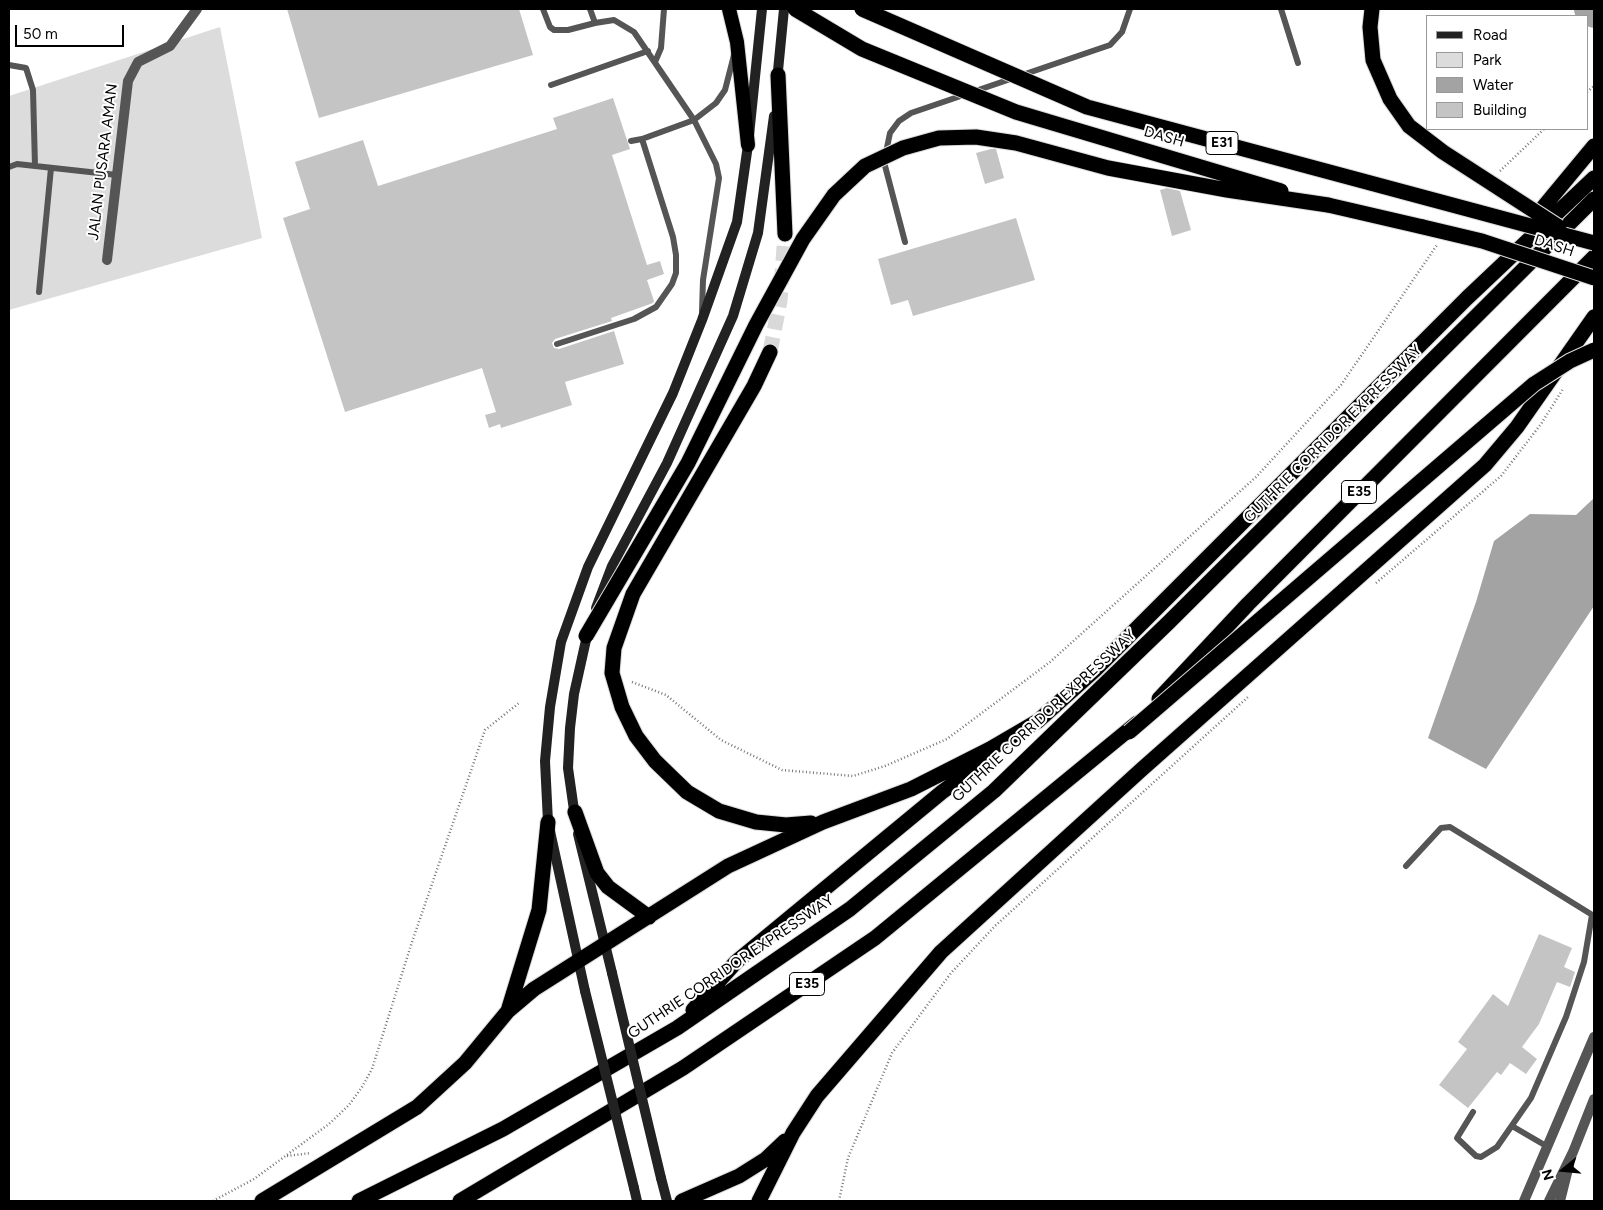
<!DOCTYPE html>
<html>
<head>
<meta charset="utf-8">
<style>
  body { margin:0 }
  #map { position:relative; width:1603px; height:1210px; overflow:hidden; background:#fff; font-family:Figtree,sans-serif }
  canvas { display:block }
  .frame { position:absolute; inset:0; border:10px solid #000; pointer-events:none }
  .legend { position:absolute; left:1426px; top:15px; width:162px; height:115px; box-sizing:border-box; background:#fff; border:1px solid #999; margin:0; padding:6px 9px; list-style:none; font-size:15px; color:#000 }
  .legend li { display:flex; align-items:center; gap:10px; height:25px }
  .legend b { width:25px; border:1px solid #999 }
  .north { position:absolute; left:1538px; top:1145px; width:50px; height:50px; -webkit-text-stroke:4px #fff; paint-order:stroke; rotate:253deg; font-size:14px; font-weight:700; line-height:20px; text-align:center; color:#000 }
  .north::after { content:''; display:block; margin:auto; width:18px; height:22px; background:#000; clip-path:polygon(50% 0,100% 100%,50% 72%,0 100%) }
  .scale { position:absolute; left:15px; top:25px; width:109px; height:22px; box-sizing:border-box; border:2px solid #000; border-top:0; padding-left:6px; font-size:15px; line-height:18px; white-space:nowrap; color:#000; -webkit-text-stroke:4px #fff; paint-order:stroke }
</style>
</head>
<body>
<div id="map">
<canvas width="1603" height="1210"></canvas>
<div class="frame"></div>
<ul class="legend">
<li><b style="height:6px;background:#222"></b>Road</li>
<li><b style="height:14px;background:#dcdcdc"></b>Park</li>
<li><b style="height:14px;background:#a3a3a3"></b>Water</li>
<li><b style="height:14px;background:#c4c4c4"></b>Building</li>
</ul>
<div class="north">N</div>
<div class="scale">50 m</div>
</div>
<script>
const ctx = document.querySelector('canvas').getContext('2d');
ctx.lineJoin = 'round';
function paint(path, color) { ctx.fillStyle = color; ctx.fill(path, 'evenodd'); }
const shape = rows => new Path2D(rows.map(r => 'M' + r).join(''));
function strokePath(path, color, width, dash) { ctx.strokeStyle = color; ctx.lineWidth = width; ctx.lineCap = dash ? 'butt' : 'round'; ctx.setLineDash(dash || []); ctx.stroke(path); }
function write(font, color, halo, rows, align = 'center') {
  ctx.font = font + ' Figtree,sans-serif'; ctx.lineWidth = 4; ctx.setLineDash([]); ctx.textBaseline = 'middle'; ctx.strokeStyle = halo; ctx.fillStyle = color; for (const [text, x, y, turn = 0] of rows) {
    ctx.save(); ctx.translate(x, y); ctx.rotate((+turn || 0) * Math.PI / 180); ctx.textAlign = isNaN(turn) ? turn : align; if (halo) ctx.strokeText(text, 0, 0); ctx.fillText(text, 0, 0); ctx.restore();
  }
}
paint(shape([
  [220,27,262,238,9,310,9,96]
]), '#dcdcdc');
paint(shape([
  [1594,498,1594,606,1486,769,1428,738,1476,602,1494,541,1530,514,1576,515]
]), '#a3a3a3');
strokePath(shape([
  [1587,9,1594,15]
]), '#a3a3a3', 26);
paint(shape([
  [287,9,519,9,533,55,319,118],
  [613,98,630,149,612,155,647,265,660,261,664,274,647,280,654,301,653,303,611,318,612,321,555,339,552,343,554,348,559,349,614,331,624,364,565,382,572,405,501,428,500,424,489,428,485,415,496,412,482,368,345,412,283,218,310,209,295,162,363,140,378,186,557,129,553,118],
  [991,149,996,149,1004,178,985,184,976,153],
  [1167,188,1180,191,1191,230,1172,236,1160,190],
  [1016,218,1035,280,913,316,908,300,891,305,878,259],
  [1539,934,1572,948,1564,967,1575,972,1570,987,1557,982,1539,1024,1522,1047,1537,1059,1526,1074,1510,1063,1501,1075,1497,1072,1468,1108,1439,1085,1467,1049,1458,1042,1493,994,1508,1006]
]), '#c4c4c4');
strokePath(shape([
  [770,352,780,301,785,234]
]), '#d9d9d9', 15, [15, 8]);
const trunk = shape([
  [729,9,737,42,748,145]
]);
const motorway = shape([
  [778,75,785,234],
  [1328,205,1423,227],
  [1531,222,1594,146],
  [770,352,754,386,633,594,614,648,612,673,622,707,636,736,655,761,687,792,719,811,756,822,786,825,811,823],
  [1159,699,1248,604,1594,257],
  [575,812,597,873,608,887,649,917],
  [693,1010,736,962,942,792,988,758],
  [508,1011,539,910,548,822],
  [262,1201,417,1107,465,1063,508,1011,534,989,728,866,823,822,911,789,990,749,1038,721,1095,670,1467,298,1594,178],
  [359,1201,503,1129,677,1028,850,909,994,791,1169,622,1594,199],
  [460,1201,683,1068,875,938,1137,723],
  [682,1201,739,1176,766,1159,785,1141],
  [759,1201,793,1133,817,1096,941,952,1141,770,1485,465,1517,427,1594,317]
]);
strokePath(trunk, '#dbdbdb', 16);
strokePath(motorway, '#dbdbdb', 17);
strokePath(shape([
  [1587,92,1594,86],
  [1500,171,1544,129],
  [1376,583,1501,476,1541,424,1563,389],
  [632,682,666,695,721,740,782,770,853,776,885,766,947,739,1050,662,1256,477,1341,385,1437,245],
  [287,1156,311,1153],
  [213,1201,254,1179,329,1124,349,1105,362,1087,372,1069,412,942,485,730,519,703],
  [839,1201,848,1158,892,1053,951,973,995,926,1248,697]
]), '#777', 2.5, [1, 2.5]);
strokePath(shape([
  [543,9,550,27,554,30,568,30,595,23],
  [590,9,595,23,614,20,634,32,694,120,716,164,719,178,703,280,702,311],
  [1281,9,1298,63],
  [655,62,661,48,664,9],
  [9,65,26,68,33,90,35,166],
  [551,85,648,51],
  [631,141,642,139,694,120,716,103,725,90,734,55],
  [9,167,17,164,117,175],
  [905,242,884,162,890,133,899,121,911,113,1110,45,1122,32,1130,9],
  [39,292,51,168],
  [557,344,634,319,656,307,672,284,676,273,676,255,673,237,642,139],
  [1406,866,1441,828,1450,827,1594,916],
  [1473,1112,1457,1138,1476,1156,1481,1157,1497,1147,1531,1098,1566,1017,1584,962,1592,915],
  [1512,1126,1548,1147]
]), '#555', 6);
strokePath(shape([
  [107,260,128,81,138,62,170,46,197,9],
  [1560,1201,1569,1165]
]), '#555', 10);
strokePath(shape([
  [1524,1201,1594,1037],
  [1549,1201,1573,1152,1594,1099]
]), '#555', 10);
strokePath(shape([
  [777,81,784,9],
  [596,608,612,566,667,463,733,316,758,233,774,116],
  [575,817,568,768,570,728,574,694,588,631],
  [578,834,612,973],
  [585,991,548,822,545,761,550,707,561,642,588,567,673,393,702,320,737,222,748,145,762,9],
  [661,1178,667,1201],
  [634,1188,637,1201]
]), '#222', 10);
strokePath(trunk, '#000', 14);
strokePath(motorway, '#000', 15);
const motorwayBridge = shape([
  [795,9,862,49,1016,112,1281,191],
  [862,9,1087,107,1594,243],
  [1372,9,1370,27,1373,60,1390,99,1409,126,1443,152,1559,227],
  [1423,227,1482,241,1594,278],
  [586,636,688,463,756,325,803,239,834,195,865,166,903,148,939,138,976,137,1016,143,1108,168,1227,190,1328,205],
  [1129,732,1534,384,1570,361,1594,350]
]);
strokePath(motorwayBridge, '#dbdbdb', 17, []);
strokePath(shape([
  [612,973,661,1178],
  [585,991,634,1188]
]), '#222', 10);
strokePath(motorwayBridge, '#000', 15);
for (const [x, y, w] of [
  [1222,143,32],
  [1359,492,35],
  [807,984,35]
]) { const box = new Path2D(); box.roundRect(x - w / 2, y - 11.5, w, 23, 4); ctx.fillStyle = '#fff'; ctx.fill(box); strokePath(box, '#000', 1); }
write('bold 14px', '#000', null, [
  ["E31",1222,143],
  ["E35",1359,492],
  ["E35",807,984]
]);
write('15px', '#000', '#fff', [
  ["DASH",1164,137,16],
  ["JALAN PUSARA AMAN",103,162,-83],
  ["DASH",1554,246,18],
  ["GUTHRIE CORRIDOR EXPRESSWAY",1333,434,-45],
  ["GUTHRIE CORRIDOR EXPRESSWAY",1044,716,-43],
  ["GUTHRIE CORRIDOR EXPRESSWAY",731,967,-34]
]);
</script>
</body>
</html>
